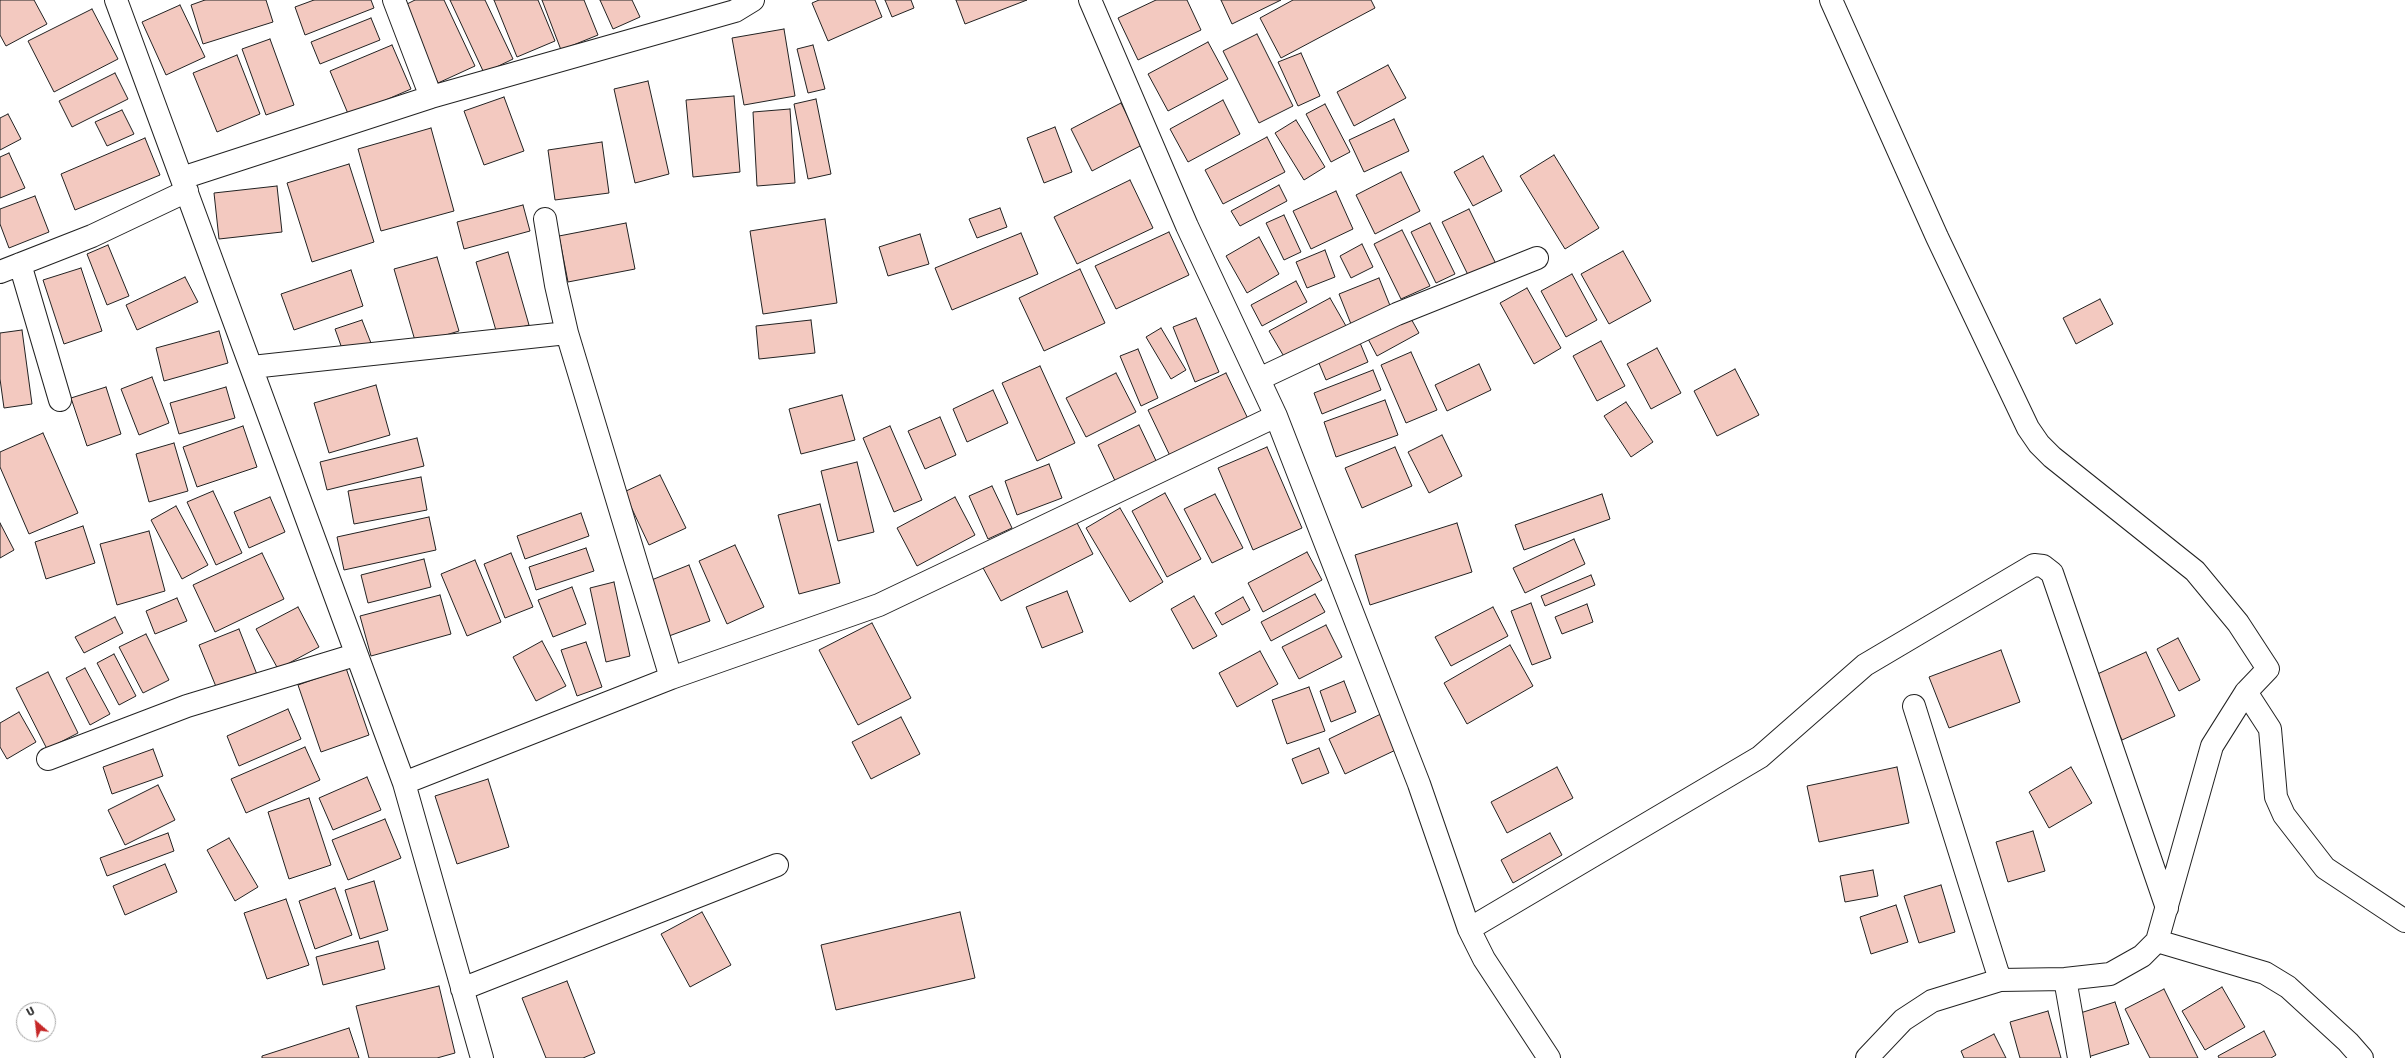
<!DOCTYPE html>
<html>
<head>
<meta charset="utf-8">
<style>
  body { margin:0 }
  #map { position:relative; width:2405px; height:1058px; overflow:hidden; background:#fff; font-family:"Fira Sans",sans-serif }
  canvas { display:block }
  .north { position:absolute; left:16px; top:1002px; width:40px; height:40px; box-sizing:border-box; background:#fff; border:1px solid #a7a7a7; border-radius:50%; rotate:332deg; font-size:11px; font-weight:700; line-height:16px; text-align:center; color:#222 }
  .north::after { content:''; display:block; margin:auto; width:14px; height:18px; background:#c62828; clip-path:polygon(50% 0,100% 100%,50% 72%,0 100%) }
</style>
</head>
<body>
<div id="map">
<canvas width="2405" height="1058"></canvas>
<div class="north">U</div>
</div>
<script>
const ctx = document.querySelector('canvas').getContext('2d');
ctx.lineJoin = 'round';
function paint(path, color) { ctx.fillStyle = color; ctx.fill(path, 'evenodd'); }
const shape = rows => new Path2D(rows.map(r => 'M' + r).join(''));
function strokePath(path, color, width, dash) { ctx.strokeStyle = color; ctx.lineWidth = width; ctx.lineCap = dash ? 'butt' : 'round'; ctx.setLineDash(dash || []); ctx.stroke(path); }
const building = shape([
  [0,0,34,0,47,24,6,46,0,35,0,0],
  [205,0,266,0,273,22,203,44,191,5,205,0],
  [314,0,371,0,374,8,305,35,295,7,314,0],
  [415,0,444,0,475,66,438,83,401,7,415,0],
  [450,0,485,0,513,59,484,73,450,0],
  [494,0,538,0,555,41,517,57,494,0],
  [542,0,584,0,598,35,561,50,542,0],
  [600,0,632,0,640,17,613,29,600,0],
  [819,0,875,0,882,17,828,41,812,3,819,0],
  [885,0,911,0,914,8,892,17,885,0],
  [956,0,1027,0,965,24,956,0],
  [1156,0,1187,0,1201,30,1138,60,1118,18,1156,0],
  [1221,0,1281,0,1232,24,1221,0],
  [1293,0,1371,0,1375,8,1281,58,1260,18,1293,0],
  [180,5,205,57,166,75,142,22,180,5],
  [92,9,118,59,54,92,28,41,92,9],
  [371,18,380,40,320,64,311,42,371,18],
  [784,29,795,96,744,105,732,38,784,29],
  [1257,34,1293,106,1259,123,1223,51,1257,34],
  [270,39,294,105,266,115,242,49,270,39],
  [1208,42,1228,79,1168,111,1148,74,1208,42],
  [392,45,411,89,349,116,330,71,392,45],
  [813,45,825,89,808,93,797,49,813,45],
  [1301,53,1320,96,1298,106,1278,62,1301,53],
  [237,55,260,114,217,132,193,73,237,55],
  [1388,65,1406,98,1354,126,1337,92,1388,65],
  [115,73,128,99,72,127,59,101,115,73],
  [648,81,669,174,635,183,614,89,648,81],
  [734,96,740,172,693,177,686,100,734,96],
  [504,97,524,151,484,165,464,111,504,97],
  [816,99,831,174,808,179,794,104,816,99],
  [1223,100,1240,134,1188,162,1170,129,1223,100],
  [1121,103,1142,145,1092,171,1071,129,1121,103],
  [1325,104,1350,152,1331,162,1306,114,1325,104],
  [790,109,795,183,757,186,753,112,790,109],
  [122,110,134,134,107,146,95,122,122,110],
  [8,114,21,139,0,150,0,118,8,114],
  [1394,119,1409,151,1364,172,1349,140,1394,119],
  [1296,120,1325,167,1304,180,1275,133,1296,120],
  [1055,127,1072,172,1044,183,1027,138,1055,127],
  [431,128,454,211,381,231,358,149,431,128],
  [1267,137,1285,172,1223,204,1205,170,1267,137],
  [145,138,160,175,75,210,61,174,145,138],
  [602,142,609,193,555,200,548,150,602,142],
  [9,153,25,188,0,198,0,157,9,153],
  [1554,155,1599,228,1565,249,1520,176,1554,155],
  [1483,156,1502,191,1473,206,1454,172,1483,156],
  [349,164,374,242,312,262,287,183,349,164],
  [1401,172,1420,211,1375,234,1356,195,1401,172],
  [1130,180,1153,228,1077,264,1054,217,1130,180],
  [1279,185,1287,201,1240,226,1231,211,1279,185],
  [277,186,282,232,219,239,214,193,277,186],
  [1336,191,1353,229,1311,249,1293,211,1336,191],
  [35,196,49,232,9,248,0,224,0,209,35,196],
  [523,205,530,231,464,249,457,222,523,205],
  [1000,208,1007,227,977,238,969,219,1000,208],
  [1469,209,1497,266,1470,279,1442,222,1469,209],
  [1284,215,1301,252,1284,260,1266,223,1284,215],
  [825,219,837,303,763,314,750,231,825,219],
  [626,223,635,269,568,282,559,236,626,223],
  [1430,223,1455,274,1436,283,1411,232,1430,223],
  [1402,230,1430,286,1401,299,1374,244,1402,230],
  [1169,232,1189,275,1116,309,1095,266,1169,232],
  [1021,233,1038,274,952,310,935,268,1021,233],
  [920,234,929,264,888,276,879,247,920,234],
  [1259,237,1279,274,1247,293,1226,256,1259,237],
  [1362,244,1373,267,1351,278,1340,256,1362,244],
  [108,245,129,296,107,305,87,254,108,245],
  [1325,250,1335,277,1307,288,1296,262,1325,250],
  [1623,251,1651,301,1609,324,1581,274,1623,251],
  [508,252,529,325,497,334,476,262,508,252],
  [437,257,459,331,416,344,394,269,437,257],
  [81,268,102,331,64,344,43,280,81,268],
  [1080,269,1105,323,1044,351,1019,298,1080,269],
  [351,270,363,306,294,330,281,294,351,270],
  [1572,274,1597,320,1566,337,1541,291,1572,274],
  [185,277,198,302,137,330,126,305,185,277],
  [1379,278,1393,313,1353,329,1339,294,1379,278],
  [1296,281,1307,302,1262,326,1251,305,1296,281],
  [1527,288,1561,348,1534,364,1500,303,1527,288],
  [1330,298,1346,326,1286,360,1269,331,1330,298],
  [2100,299,2113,324,2076,344,2063,318,2100,299],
  [1409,315,1419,333,1377,356,1367,337,1409,315],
  [1196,318,1219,372,1195,382,1173,327,1196,318],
  [362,320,371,343,344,354,335,329,362,320],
  [811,320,815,353,759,359,756,326,811,320],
  [1161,328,1186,370,1171,379,1146,337,1161,328],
  [22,330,32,404,4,408,0,379,0,333,22,330],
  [219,331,228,363,164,381,156,348,219,331],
  [1358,338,1368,362,1326,380,1316,356,1358,338],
  [1601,341,1625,386,1597,401,1573,356,1601,341],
  [1657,348,1681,393,1651,409,1627,364,1657,348],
  [1138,349,1158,398,1141,406,1120,356,1138,349],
  [1411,352,1437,410,1406,423,1381,365,1411,352],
  [1479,364,1491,390,1447,411,1435,385,1479,364],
  [1040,366,1075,443,1037,461,1002,383,1040,366],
  [1735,369,1759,415,1717,436,1694,391,1735,369],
  [1373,370,1381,390,1322,414,1314,393,1373,370],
  [1116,373,1136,412,1086,437,1066,398,1116,373],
  [1226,373,1250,423,1172,460,1148,410,1226,373],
  [152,377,169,423,139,435,121,389,152,377],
  [376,385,390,435,329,453,314,403,376,385],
  [106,387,121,434,87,446,71,398,106,387],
  [226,387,235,418,179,434,170,403,226,387],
  [993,390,1008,423,967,442,953,409,993,390],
  [842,395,855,440,801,454,789,409,842,395],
  [1385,400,1398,435,1336,457,1324,422,1385,400],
  [1626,402,1653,442,1631,457,1604,416,1626,402],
  [940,417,956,455,925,469,908,431,940,417],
  [1139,425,1159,467,1118,487,1098,445,1139,425],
  [243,426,257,467,197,487,183,447,243,426],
  [890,426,922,500,894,512,863,438,890,426],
  [43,433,78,513,29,534,0,467,0,452,43,433],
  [1442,435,1462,476,1429,493,1408,452,1442,435],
  [417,438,424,466,327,490,320,462,417,438],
  [174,443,188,491,149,502,136,454,174,443],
  [1267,447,1302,528,1253,550,1218,468,1267,447],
  [1395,447,1412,486,1362,508,1345,468,1395,447],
  [857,462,874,532,838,541,821,471,857,462],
  [1049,464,1062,498,1017,515,1005,481,1049,464],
  [660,475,686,528,649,545,624,492,660,475],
  [421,477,427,510,354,524,348,491,421,477],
  [992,486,1012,528,988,539,969,496,992,486],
  [213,491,242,553,216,565,187,502,213,491],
  [1165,493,1201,559,1167,577,1132,511,1165,493],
  [1215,494,1243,548,1212,563,1184,509,1215,494],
  [1602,494,1610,519,1524,550,1515,525,1602,494],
  [270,497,285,532,249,548,234,512,270,497],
  [955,497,975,535,917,566,897,528,955,497],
  [820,504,840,583,799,594,778,515,820,504],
  [176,506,208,565,182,579,151,520,176,506],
  [1120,508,1163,582,1130,602,1086,528,1120,508],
  [581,513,589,536,525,559,517,536,581,513],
  [429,517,436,550,344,570,337,537,429,517],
  [1075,519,1093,554,1001,601,982,566,1075,519],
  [0,523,14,550,0,558,0,523],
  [1457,523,1472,572,1370,605,1355,555,1457,523],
  [83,526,95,563,46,579,35,542,83,526],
  [149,531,165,591,117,605,100,544,149,531],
  [1574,539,1585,564,1525,593,1513,568,1574,539],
  [735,545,764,607,727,624,699,561,735,545],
  [586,548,594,571,536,590,529,567,586,548],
  [1307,552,1322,580,1263,612,1248,583,1307,552],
  [262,553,284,599,215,632,193,585,262,553],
  [511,553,533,607,505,618,484,564,511,553],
  [424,559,431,587,368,603,361,575,424,559],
  [475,560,501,622,467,636,441,574,475,560],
  [689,565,710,621,669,636,649,581,689,565],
  [1591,575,1595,585,1545,606,1541,596,1591,575],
  [614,582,630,656,606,662,590,588,614,582],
  [572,587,586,624,553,637,538,600,572,587],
  [1067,591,1083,632,1042,648,1026,607,1067,591],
  [1315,594,1325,612,1271,641,1261,622,1315,594],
  [440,595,451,634,371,656,360,616,440,595],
  [1194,596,1217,636,1193,649,1171,609,1194,596],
  [1243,597,1250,610,1222,625,1215,613,1243,597],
  [177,598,187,621,155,634,146,611,177,598],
  [1531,603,1551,658,1532,665,1511,611,1531,603],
  [1587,604,1593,622,1562,634,1555,617,1587,604],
  [298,607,319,647,278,669,256,629,298,607],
  [1493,607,1508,636,1451,666,1435,637,1493,607],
  [115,617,123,633,84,653,75,637,115,617],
  [872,623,911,698,858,725,819,650,872,623],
  [1326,625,1342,657,1299,679,1282,647,1326,625],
  [239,629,258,677,219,694,199,645,239,629],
  [146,634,169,680,143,693,119,647,146,634],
  [2178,638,2200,680,2179,691,2157,649,2178,638],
  [542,641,566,686,536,701,513,657,542,641],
  [586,642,602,687,577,696,561,650,586,642],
  [1510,645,1533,686,1467,724,1444,683,1510,645],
  [2001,650,2020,702,1949,728,1929,677,2001,650],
  [1260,651,1278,684,1237,707,1219,673,1260,651],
  [2146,652,2175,716,2122,740,2093,676,2146,652],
  [114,654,136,696,119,705,97,663,114,654],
  [85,668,110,714,90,725,66,678,85,668],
  [346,668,369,735,321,752,298,685,346,668],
  [48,672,78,733,47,749,16,688,48,672],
  [1344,681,1356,712,1331,722,1320,691,1344,681],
  [1309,687,1325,731,1287,744,1272,700,1309,687],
  [288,709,301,739,239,766,227,736,288,709],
  [19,712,36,742,7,759,0,747,0,723,19,712],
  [1385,712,1402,747,1345,774,1329,739,1385,712],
  [901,717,920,754,871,779,852,742,901,717],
  [305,747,320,780,246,813,231,779,305,747],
  [1319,748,1329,773,1302,784,1292,759,1319,748],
  [153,749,163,776,112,794,103,767,153,749],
  [1557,767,1573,798,1507,833,1491,802,1557,767],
  [1897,767,1909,823,1819,842,1807,786,1897,767],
  [2071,767,2092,803,2049,828,2029,792,2071,767],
  [367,777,381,810,333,830,319,798,367,777],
  [488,779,509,847,457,864,435,796,488,779],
  [158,785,175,820,125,845,108,810,158,785],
  [309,798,331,865,289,879,268,812,309,798],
  [385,819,401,858,348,880,332,840,385,819],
  [2033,831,2045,871,2008,882,1996,842,2033,831],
  [168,833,174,851,107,876,100,858,168,833],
  [1550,833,1562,855,1513,883,1501,860,1550,833],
  [229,838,258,887,235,901,207,850,229,838],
  [165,864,177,892,125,915,113,886,165,864],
  [1873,870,1878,896,1845,902,1840,876,1873,870],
  [374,881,388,930,360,939,345,890,374,881],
  [1941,885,1955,932,1919,943,1904,896,1941,885],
  [335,888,352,935,315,949,299,901,335,888],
  [286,899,309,965,267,979,244,913,286,899],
  [1896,905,1908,942,1871,954,1860,917,1896,905],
  [702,912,731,965,690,987,661,934,702,912],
  [960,912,975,978,836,1010,821,945,960,912],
  [378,941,385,969,323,985,316,957,378,941],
  [567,981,595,1053,583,1058,546,1058,522,998,567,981],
  [439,986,455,1053,437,1058,369,1058,356,1006,439,986],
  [2222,987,2245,1027,2205,1050,2182,1011,2222,987],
  [2164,989,2198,1058,2150,1058,2125,1009,2164,989],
  [2115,1002,2129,1044,2088,1057,2074,1015,2115,1002],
  [2048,1011,2061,1058,2020,1058,2010,1022,2048,1011],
  [349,1028,359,1058,262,1058,262,1056,349,1028],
  [2264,1031,2276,1055,2271,1058,2219,1058,2218,1056,2264,1031],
  [1994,1034,2006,1058,1964,1058,1961,1051,1994,1034]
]);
paint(building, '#f3c9c0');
strokePath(building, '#222', 1);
const minor = shape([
  [116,0,404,783,482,1058],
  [394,0,431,97],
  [1090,0,1187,226,1276,416],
  [1831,0,1937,237,2028,428,2039,444,2052,457,2195,571,2238,623,2268,669,2246,692,2212,746,2157,941,2142,956,2110,974,2065,979,2000,980,1932,1001,1903,1020,1867,1058],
  [182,178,431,97,735,11,753,0],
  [545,219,556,285,567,333],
  [20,264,60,400],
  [0,272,92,236,187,191],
  [252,367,567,333,671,678],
  [1259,379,1397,314,1537,258],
  [2246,692,2270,729,2276,797,2284,815,2325,868,2405,921],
  [1914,706,2000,980],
  [48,759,187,706,355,655],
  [404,783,671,678,879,605,1276,416,1419,784,1469,929,1484,959,1549,1058],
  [1469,929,1760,757,1865,665,2034,565,2043,566,2052,573,2167,908],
  [2157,941,2265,973,2288,987,2348,1042,2362,1058],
  [2065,979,2079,1058],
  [462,989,777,865]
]);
strokePath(minor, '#222', 24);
strokePath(minor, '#fff', 22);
</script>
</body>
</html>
